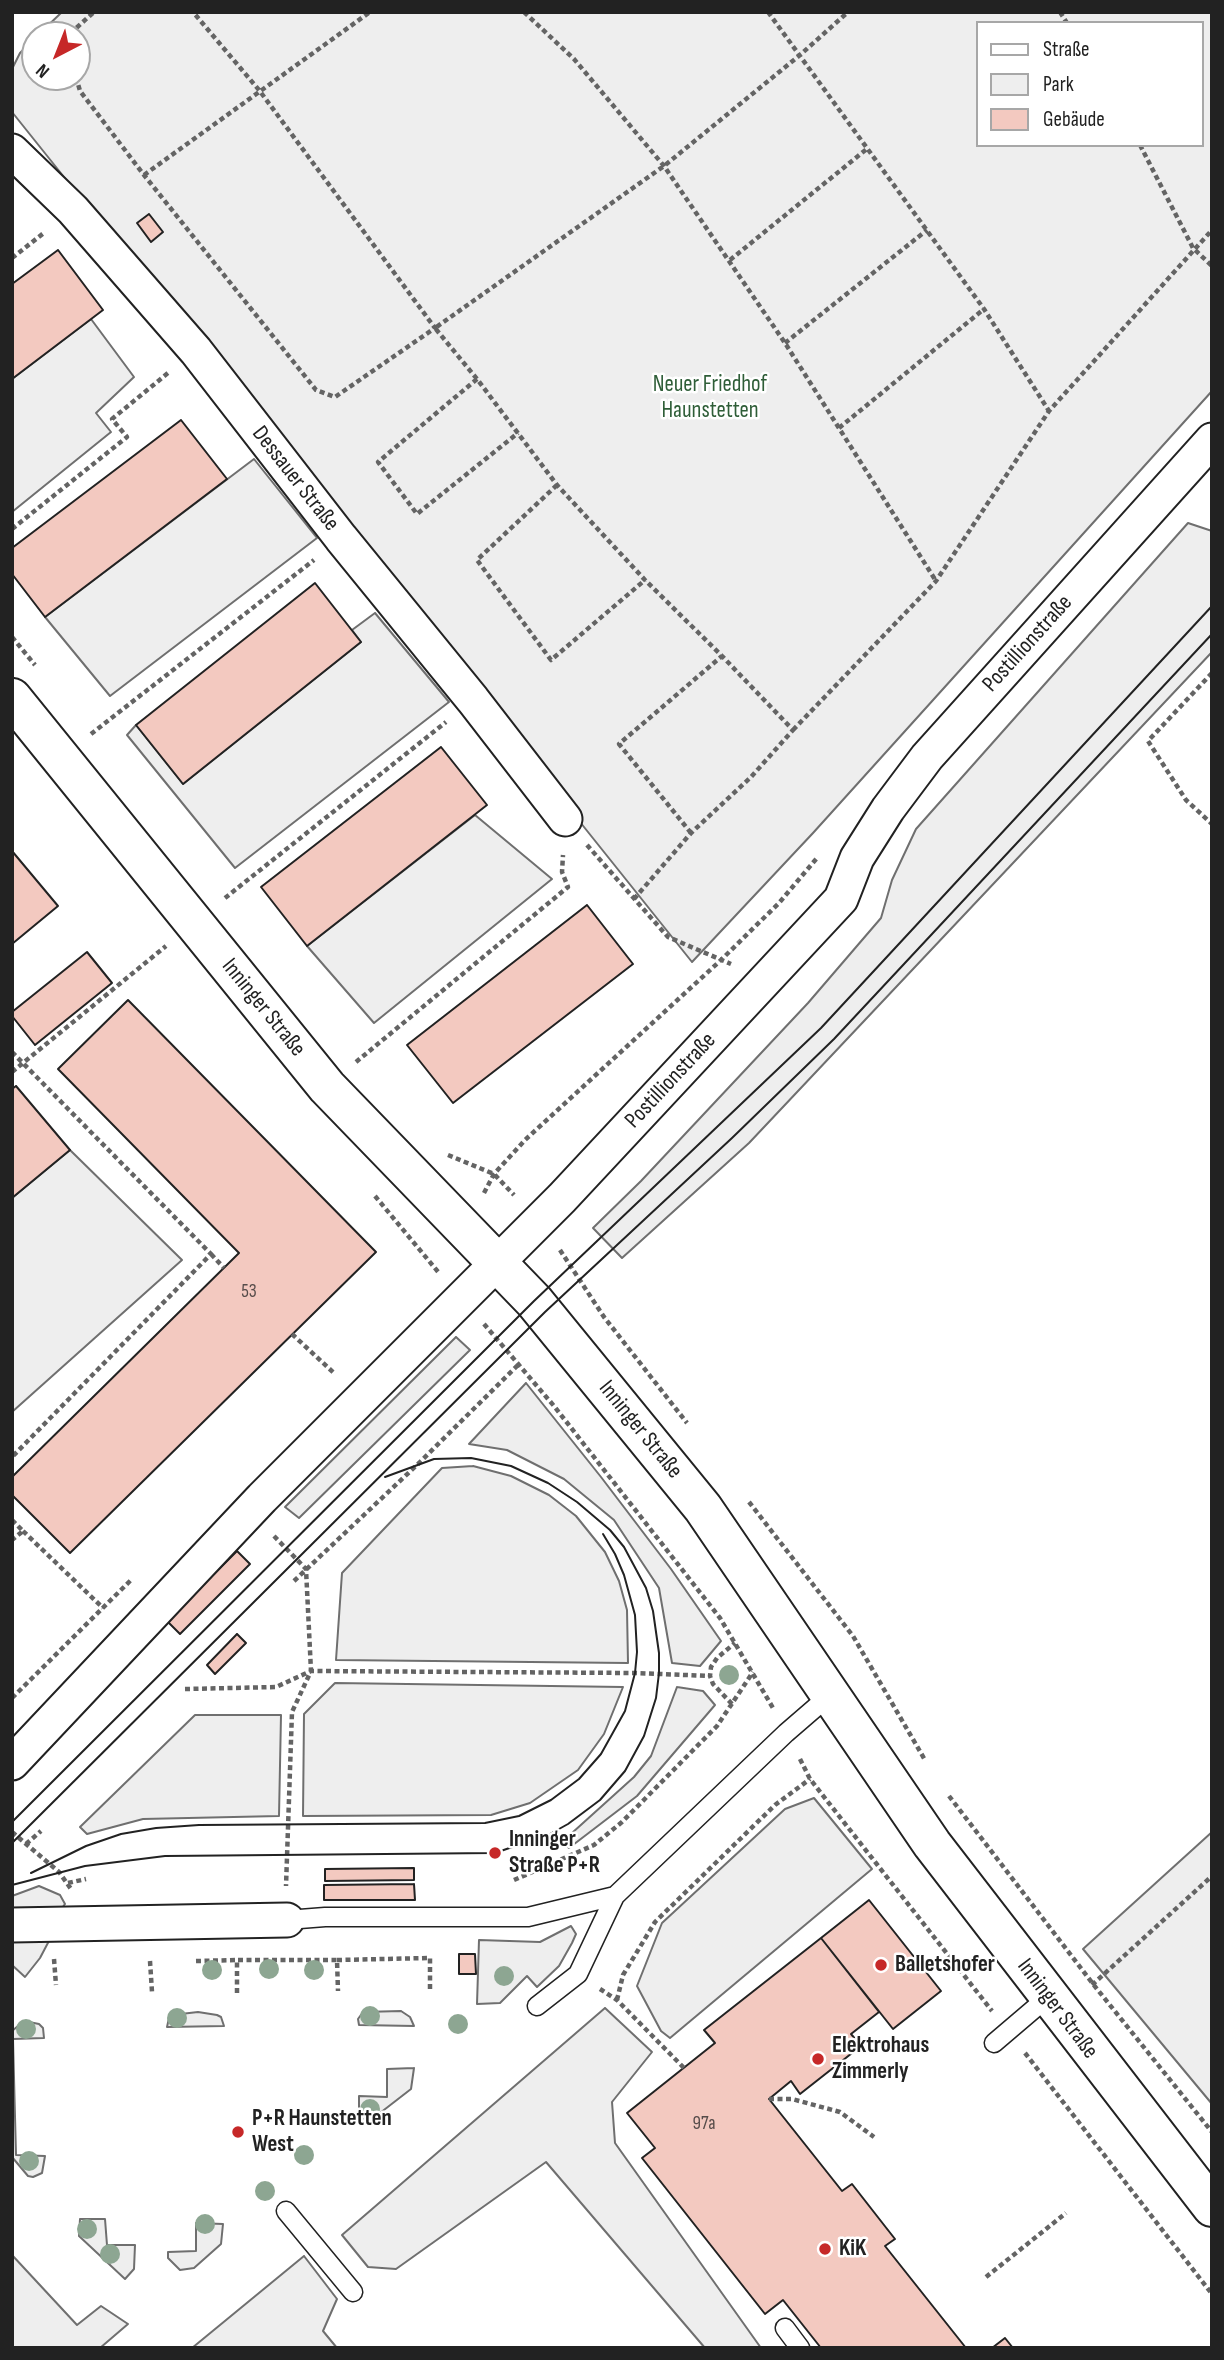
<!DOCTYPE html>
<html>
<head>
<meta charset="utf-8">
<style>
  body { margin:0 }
  #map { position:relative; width:1224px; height:2360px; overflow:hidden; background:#fff; font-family:"Sofia Sans Condensed",sans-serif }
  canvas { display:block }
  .frame { position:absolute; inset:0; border:14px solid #222; pointer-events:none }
  .legend { position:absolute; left:976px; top:21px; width:228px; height:126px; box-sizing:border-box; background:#fff; border:2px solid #a7a7a7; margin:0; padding:9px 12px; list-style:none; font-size:21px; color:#222 }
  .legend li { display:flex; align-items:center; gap:14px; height:35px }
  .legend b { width:35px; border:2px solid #a7a7a7 }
  .north { position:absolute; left:21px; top:21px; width:70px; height:70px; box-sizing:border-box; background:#fff; border:2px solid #a7a7a7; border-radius:50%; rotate:222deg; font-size:19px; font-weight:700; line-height:28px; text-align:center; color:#222 }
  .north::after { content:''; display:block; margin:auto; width:24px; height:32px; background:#c62828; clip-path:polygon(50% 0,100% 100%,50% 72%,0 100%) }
</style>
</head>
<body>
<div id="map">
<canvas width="1224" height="2360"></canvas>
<div class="frame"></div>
<ul class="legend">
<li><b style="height:9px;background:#fff"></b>Straße</li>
<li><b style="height:19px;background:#eee"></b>Park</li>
<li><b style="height:19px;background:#f3c9c0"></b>Gebäude</li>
</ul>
<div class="north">N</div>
</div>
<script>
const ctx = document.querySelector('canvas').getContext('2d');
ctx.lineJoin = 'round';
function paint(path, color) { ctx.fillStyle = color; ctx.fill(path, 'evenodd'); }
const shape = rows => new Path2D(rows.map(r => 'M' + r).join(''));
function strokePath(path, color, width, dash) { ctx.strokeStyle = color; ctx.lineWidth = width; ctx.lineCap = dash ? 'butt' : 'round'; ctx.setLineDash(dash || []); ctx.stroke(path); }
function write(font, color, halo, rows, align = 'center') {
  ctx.font = font + ' "Sofia Sans Condensed",sans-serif'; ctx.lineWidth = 5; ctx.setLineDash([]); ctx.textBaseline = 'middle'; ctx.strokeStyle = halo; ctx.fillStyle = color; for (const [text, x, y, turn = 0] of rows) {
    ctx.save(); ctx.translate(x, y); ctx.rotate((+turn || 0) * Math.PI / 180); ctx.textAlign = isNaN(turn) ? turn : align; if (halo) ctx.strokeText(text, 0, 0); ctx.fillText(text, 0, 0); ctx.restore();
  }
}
const green = shape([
  [62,12,1212,12,1212,391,813,833,692,962,12,112,12,69,20,53,35,38,35,77,77,77,77,35,38,35,62,12],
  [977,23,1201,23,1201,145,977,145,977,23],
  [91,319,134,377,96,413,111,432,12,512,12,379,91,319],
  [254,459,317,538,110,696,45,617,254,459],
  [1188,523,1212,531,1212,652,749,1143,622,1258,593,1228,641,1181,808,1003,881,918,892,880,916,829,1188,523],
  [375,613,449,702,235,868,127,735,136,725,183,784,361,642,352,630,375,613],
  [475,815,552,879,374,1023,307,946,475,815],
  [70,1150,182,1260,12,1412,12,1198,70,1150],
  [456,1337,470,1350,299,1518,285,1507,456,1337],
  [526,1383,601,1477,671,1569,721,1641,700,1666,672,1663,659,1588,614,1520,564,1479,507,1450,469,1444,526,1383],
  [473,1466,511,1476,549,1495,576,1516,605,1552,619,1581,627,1610,628,1663,336,1660,342,1573,442,1468,473,1466],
  [335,1683,623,1687,604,1734,578,1770,530,1803,491,1815,303,1816,304,1714,335,1683],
  [677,1687,703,1691,715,1705,637,1796,569,1848,562,1842,634,1777,651,1756,677,1687],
  [195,1715,281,1715,279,1816,143,1819,87,1834,80,1827,195,1715],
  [814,1798,872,1869,670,2038,661,2031,637,1986,662,1923,785,1809,814,1798],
  [1212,1832,1212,2104,1083,1949,1212,1832],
  [39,1886,60,1895,65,1904,57,1915,12,1916,12,1896,39,1886],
  [571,1926,576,1934,572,1943,559,1966,537,1987,527,1976,500,2003,477,2004,479,1940,540,1942,571,1926],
  [50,1939,40,1958,25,1977,12,1965,12,1940,50,1939],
  [605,2008,652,2052,612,2102,615,2143,761,2348,705,2348,546,2162,396,2269,368,2267,342,2235,605,2008],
  [401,2011,410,2017,414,2026,359,2025,358,2019,363,2012,401,2011],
  [198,2012,217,2015,221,2017,224,2026,167,2027,169,2018,172,2015,198,2012],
  [24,2021,39,2024,43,2028,44,2038,13,2039,16,2155,45,2156,42,2173,33,2177,28,2176,12,2157,12,2031,24,2021],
  [414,2068,411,2089,371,2120,367,2121,361,2117,359,2113,359,2096,387,2097,387,2069,414,2068],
  [80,2219,105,2219,107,2245,135,2245,134,2269,125,2279,79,2236,80,2219],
  [196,2223,223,2224,221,2244,194,2268,180,2270,168,2258,168,2252,196,2251,196,2223],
  [12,2255,77,2325,101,2306,128,2324,100,2348,12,2348,12,2255],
  [304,2256,337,2299,323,2331,337,2348,192,2348,304,2256]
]);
paint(green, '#eee');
strokePath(green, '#6f6f6f', 2);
const building = shape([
  [149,214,163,232,151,242,137,223,149,214],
  [58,250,103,310,12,379,12,284,58,250],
  [181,420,227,479,45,617,12,574,12,548,181,420],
  [315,583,361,642,183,784,136,725,315,583],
  [441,747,487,805,307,946,261,887,441,747],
  [12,851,58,906,12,944,12,851],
  [587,905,633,964,453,1103,407,1045,587,905],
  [87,952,112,983,35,1045,12,1016,12,1012,87,952],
  [128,1000,376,1252,70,1553,12,1495,12,1477,239,1253,58,1069,128,1000],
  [16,1086,70,1150,12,1198,12,1089,16,1086],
  [237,1551,250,1564,180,1634,167,1621,237,1551],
  [237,1634,246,1643,215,1674,207,1665,237,1634],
  [414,1868,414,1880,325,1881,325,1869,414,1868],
  [414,1884,415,1900,324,1900,324,1885,414,1884],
  [869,1900,941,1991,893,2029,821,1938,869,1900],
  [821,1938,879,2012,851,2034,861,2046,800,2094,791,2081,769,2099,842,2191,852,2184,884,2225,895,2239,885,2246,966,2348,821,2348,783,2300,765,2314,642,2158,655,2148,627,2113,715,2043,704,2030,821,1938],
  [459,1954,475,1954,476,1974,459,1974,459,1954],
  [1005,2338,1013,2348,992,2348,1005,2338]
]);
paint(building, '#f3c9c0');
strokePath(building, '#222', 2);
const service = shape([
  [287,1920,325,1917,528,1917,615,1896],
  [537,2006,578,1974,615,1896,786,1733,830,1695],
  [994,2043,1048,1997],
  [286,2211,353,2292],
  [785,2328,800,2348]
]);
const minor = shape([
  [12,151,73,210,196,351,341,538,473,700,565,819],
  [12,1763,262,1498,562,1198,841,899,857,858,888,809,927,757,1212,440],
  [12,1925,287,1920]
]);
const secondary = shape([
  [12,698,327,1087,534,1301,703,1508,932,1844,1212,2207]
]);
strokePath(service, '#222', 21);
strokePath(minor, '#222', 37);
strokePath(secondary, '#222', 42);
strokePath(shape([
  [524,12,574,59,664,166,785,343,936,581],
  [768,12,984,309,1049,411],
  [1060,12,1067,23],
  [73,35,74,30,94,12],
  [76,77,80,91,144,175,316,390,335,397,435,328,259,90,193,12],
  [1140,145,1193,248,1212,266],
  [144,175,370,12],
  [12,258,45,232],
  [730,260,868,148],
  [785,343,927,230],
  [477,379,378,462,417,514,518,433],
  [839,428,984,309],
  [557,485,477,560,551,660,645,580],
  [12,529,127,437,112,419,168,373],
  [12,637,35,665],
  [1212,673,1148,741,1186,800,1212,824],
  [793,730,936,581,1049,411,1212,230],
  [91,734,314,560],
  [691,833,619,744,722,656],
  [587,845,668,937,731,964],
  [225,898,446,722],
  [634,899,691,833,751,777,793,730,722,656,645,580,557,485,477,379,435,328,664,166,800,55,848,12],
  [12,1052,211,1254,12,1457],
  [356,1062,568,887,562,872,563,855],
  [12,1072,166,946],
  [448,1155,494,1174,514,1195],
  [484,1193,494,1174,525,1140,721,960,779,903,817,858],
  [375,1196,439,1273],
  [560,1250,604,1317,687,1423],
  [211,1254,224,1268],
  [484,1324,554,1406,720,1618,773,1708],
  [292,1334,335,1374],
  [749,1502,853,1636,925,1760],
  [12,1520,23,1531,12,1540],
  [23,1531,103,1608],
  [274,1536,306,1569,311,1671,292,1712,286,1886],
  [294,1581,419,1463,519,1364],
  [185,1689,276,1687,311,1671,635,1673,710,1676],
  [12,1698,131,1580],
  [732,1704,713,1684,710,1676,711,1667,717,1658,735,1643],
  [800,1759,810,1779,992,2011],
  [949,1796,1093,1984,1212,2132],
  [12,1832,59,1872,71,1889],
  [26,1844,41,1831],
  [514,1880,594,1845,622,1822,717,1726,753,1672],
  [68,1883,86,1879],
  [54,1959,56,1985],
  [337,1960,430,1958,430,1989],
  [150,1961,152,1992],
  [196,1961,237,1960],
  [1092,1985,1212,1876],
  [600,1989,617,2000,684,2068],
  [237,1993,237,1960,337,1960,338,1991],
  [617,2000,623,1975,655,1922,775,1805,810,1779],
  [1025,2053,1212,2294],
  [769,2099,792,2099,840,2112,874,2137],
  [986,2277,1066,2213]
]), '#646464', 4.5, [5, 3.5]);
strokePath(service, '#fff', 18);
strokePath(minor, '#fff', 33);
strokePath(secondary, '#fff', 38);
strokePath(shape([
  [12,1822,534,1301,821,1028,1212,606],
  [12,1843,545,1312,732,1138,834,1039,1212,634],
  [31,1873,86,1846,121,1834,156,1828,199,1825,485,1823,519,1816,551,1800,579,1779,601,1754,625,1711,635,1673,637,1652,635,1615,624,1575,615,1554,603,1534],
  [12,1885,85,1866,165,1856,495,1853,550,1834,568,1824,600,1800,625,1771,644,1736,656,1698,659,1673,659,1653,653,1611,646,1588,624,1547,610,1530,577,1502,548,1483,511,1466,471,1458,434,1459,385,1477]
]), '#222', 2);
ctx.fillStyle = '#8da692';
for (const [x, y] of [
  [729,1675],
  [269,1969],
  [212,1970],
  [314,1970],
  [504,1976],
  [370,2016],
  [177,2018],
  [458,2024],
  [26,2029],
  [370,2109],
  [304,2155],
  [29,2161],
  [265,2191],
  [205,2224],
  [87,2229],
  [110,2254]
]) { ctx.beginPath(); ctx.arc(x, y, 10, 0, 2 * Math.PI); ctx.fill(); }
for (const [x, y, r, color] of [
  [495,1853,7,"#c62828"],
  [881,1965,7,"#c62828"],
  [818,2059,7,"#c62828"],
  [238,2132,7,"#c62828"],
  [825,2249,7,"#c62828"]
]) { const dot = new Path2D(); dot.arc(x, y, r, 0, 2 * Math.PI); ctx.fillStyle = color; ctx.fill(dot); strokePath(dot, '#fff', 2.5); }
write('19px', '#564c4a', null, [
  ["53",249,1292],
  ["97a",704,2124]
]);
write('23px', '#2f5e38', '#fff', [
  ["Neuer Friedhof",710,385],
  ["Haunstetten",710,411]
]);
write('23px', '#222', '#fff', [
  ["Dessauer Straße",295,479,52],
  ["Postillionstraße",1028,644,-48],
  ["Inninger Straße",263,1008,51],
  ["Postillionstraße",671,1081,-47],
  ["Inninger Straße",640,1430,51],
  ["Inninger Straße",1057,2009,53]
]);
write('bold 23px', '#222', '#fff', [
  ["Inninger",509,1840],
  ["Straße P+R",509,1866],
  ["Balletshofer",895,1965],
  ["Elektrohaus",832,2046],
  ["Zimmerly",832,2072],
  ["P+R Haunstetten",252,2119],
  ["West",252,2145],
  ["KiK",839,2249]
], 'left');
</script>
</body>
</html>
